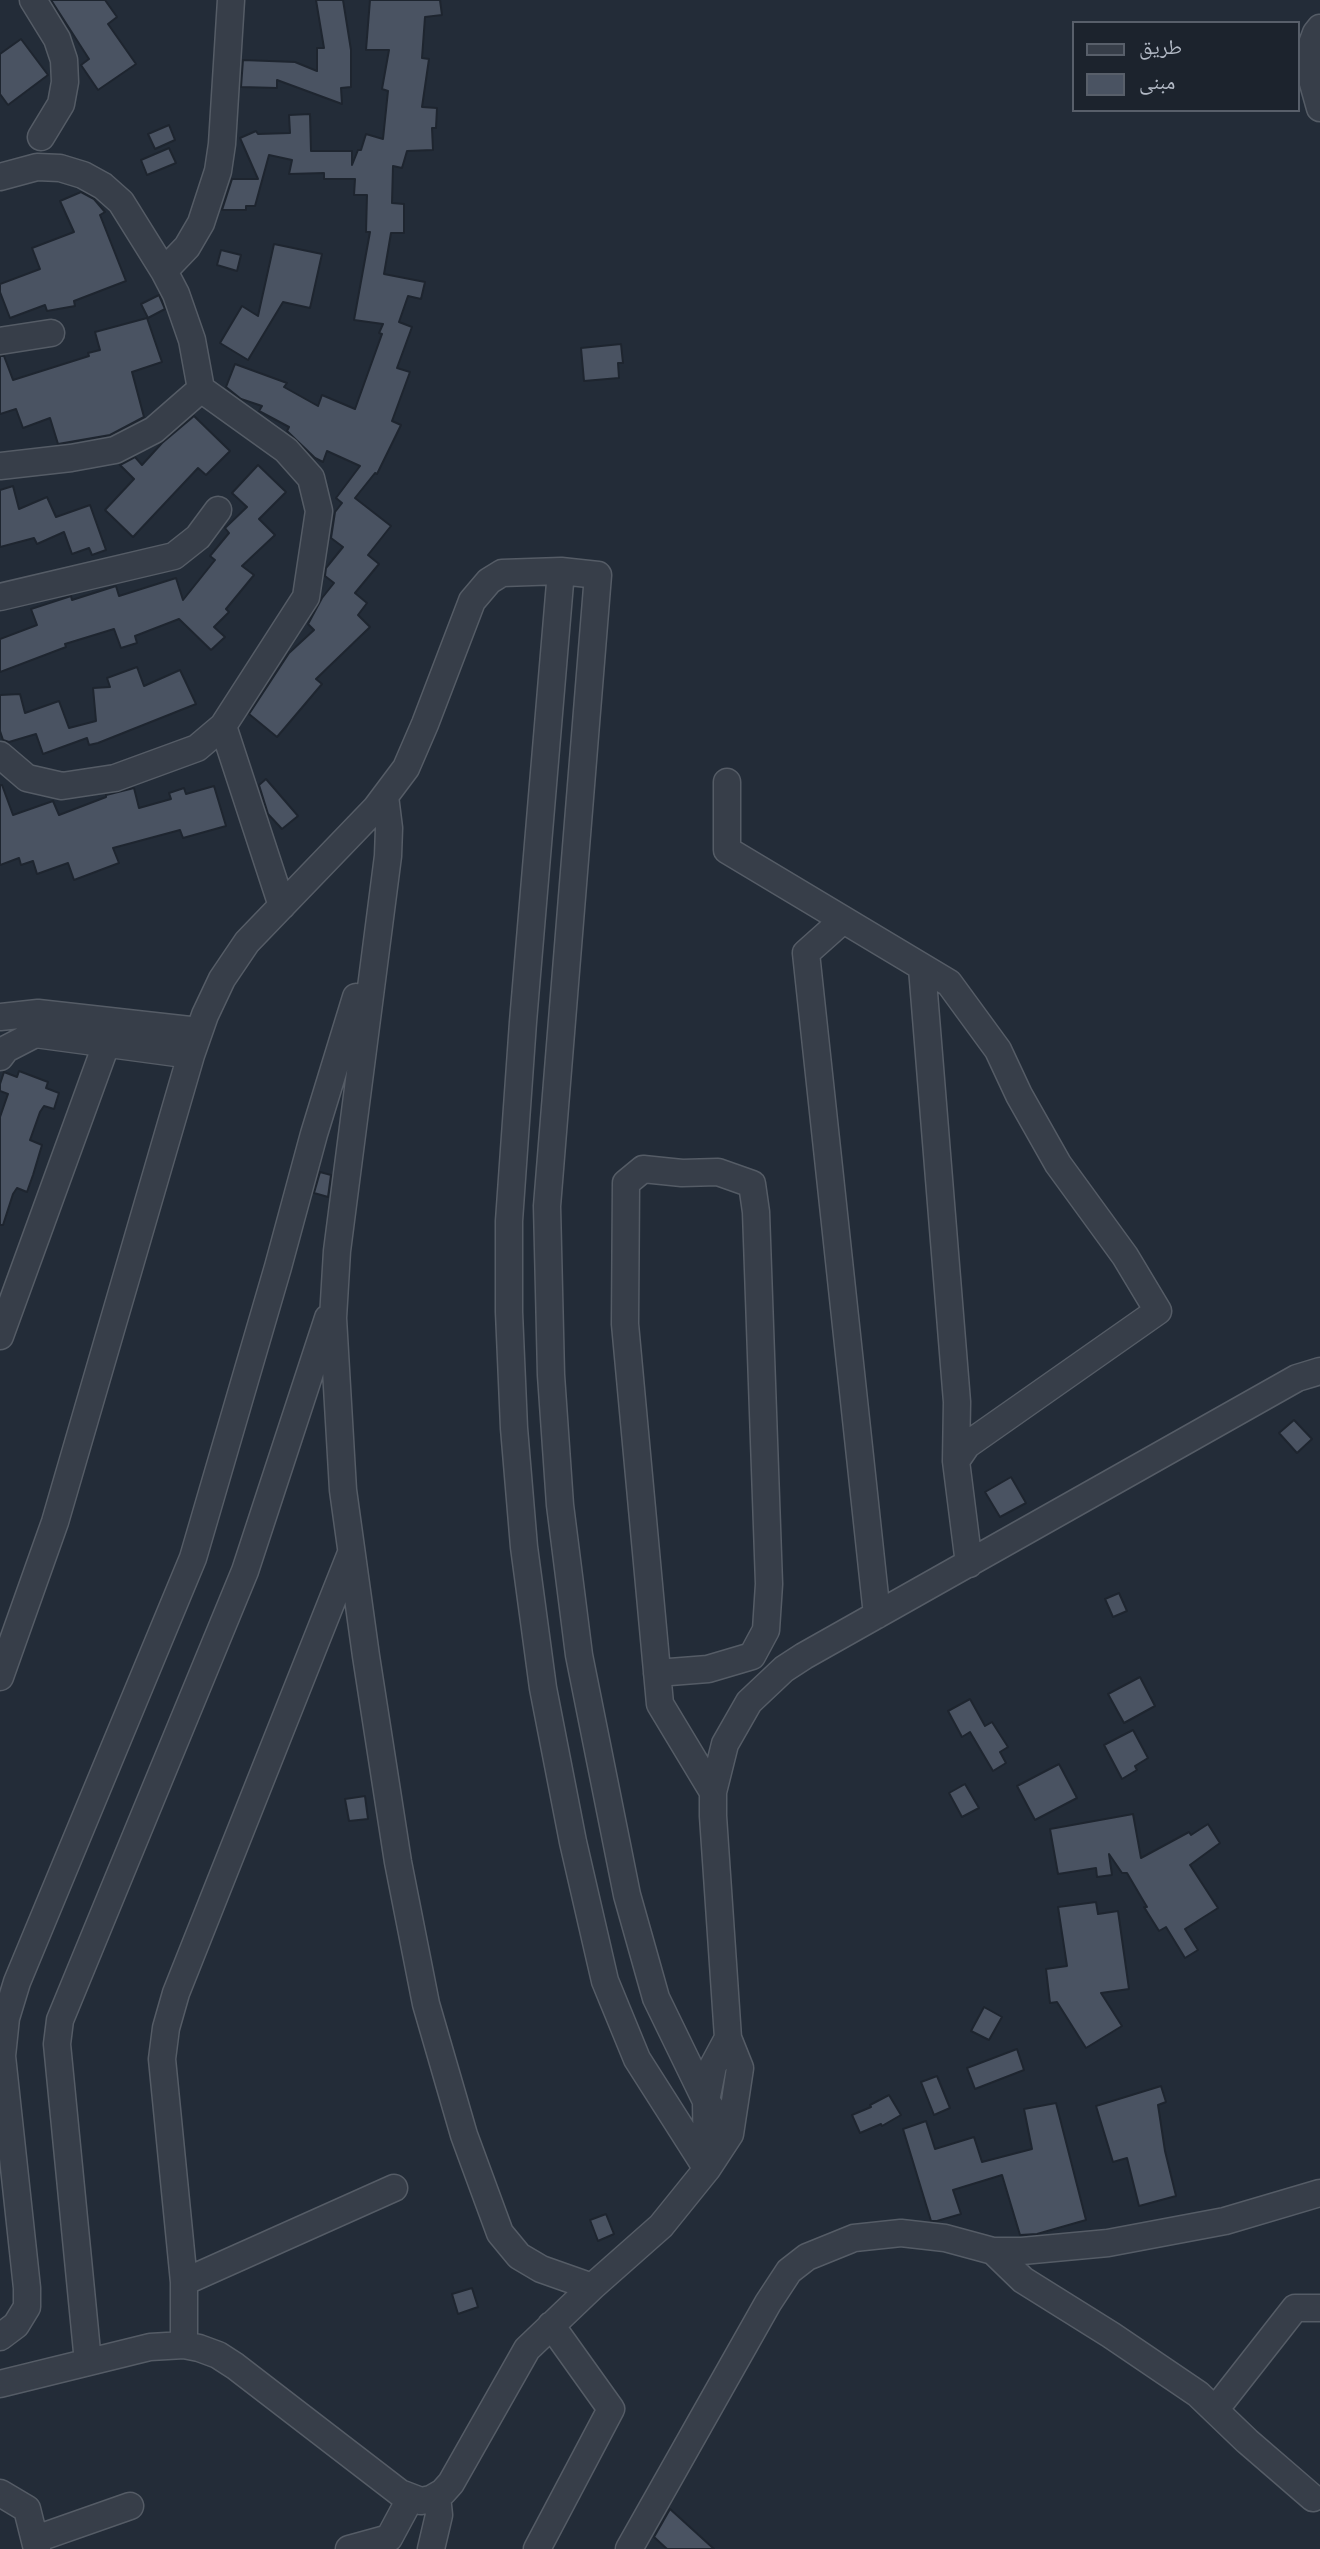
<!DOCTYPE html>
<html>
<head>
<meta charset="utf-8">
<style>
  body { margin:0 }
  #map { position:relative; width:1320px; height:2549px; overflow:hidden; background:#232c38; font-family:Cabin,"Noto Naskh Arabic",sans-serif }
  canvas { display:block }
  .legend { position:absolute; left:1072px; top:21px; width:228px; height:91px; box-sizing:border-box; background:#1c232d; border:2px solid #585f6a; margin:0; padding:9px 12px; list-style:none; font-size:21px; color:#b2b9c5 }
  .legend li { display:flex; align-items:center; gap:14px; height:35px }
  .legend b { width:35px; border:2px solid #585f6a }
</style>
</head>
<body>
<div id="map">
<canvas width="1320" height="2549"></canvas>
<ul class="legend">
<li><b style="height:9px;background:#373e49"></b>طريق</li>
<li><b style="height:19px;background:#4a5362"></b>مبنى</li>
</ul>
</div>
<script>
const ctx = document.querySelector('canvas').getContext('2d');
ctx.lineJoin = 'round';
function paint(path, color) { ctx.fillStyle = color; ctx.fill(path, 'evenodd'); }
const shape = rows => new Path2D(rows.map(r => 'M' + r).join(''));
function strokePath(path, color, width, dash) { ctx.strokeStyle = color; ctx.lineWidth = width; ctx.lineCap = dash ? 'butt' : 'round'; ctx.setLineDash(dash || []); ctx.stroke(path); }
const building = shape([
  [51,0,105,0,117,17,108,24,136,64,98,90,81,65,89,59,51,0],
  [316,0,343,0,351,50,351,87,341,88,342,104,277,80,277,88,241,87,243,60,295,62,317,71,317,48,324,48,316,0],
  [370,0,440,0,442,15,425,17,422,58,429,59,422,107,437,108,436,128,432,128,433,150,407,151,402,168,393,166,392,203,404,204,404,233,391,233,384,274,425,282,421,299,408,296,399,322,412,327,397,368,410,372,392,421,401,425,377,474,375,473,355,498,391,526,368,555,379,564,355,593,367,603,358,615,370,627,316,679,322,684,277,737,249,714,289,653,314,630,308,624,322,598,334,583,325,576,326,568,343,547,331,538,335,512,342,503,336,498,360,466,327,451,323,462,315,458,287,431,289,427,259,411,262,406,241,399,226,387,235,364,287,383,284,387,318,406,322,395,355,409,382,334,379,333,383,324,354,320,370,232,366,232,367,195,354,195,355,179,324,179,324,173,289,174,292,160,269,155,255,206,246,206,246,210,222,210,232,179,258,179,240,138,256,131,258,134,290,133,289,115,310,114,311,151,352,151,352,165,358,150,361,150,366,134,383,139,388,91,382,89,389,50,366,50,370,0],
  [21,39,48,75,8,105,0,94,0,54,21,39],
  [169,125,175,140,155,149,148,134,169,125],
  [169,148,176,163,147,175,141,160,169,148],
  [81,192,94,199,105,212,100,215,126,281,74,301,75,306,47,311,45,305,10,318,0,292,0,284,40,269,32,248,74,232,60,201,81,192],
  [274,244,322,254,310,308,283,302,248,360,220,343,242,306,258,316,274,244],
  [221,250,241,255,237,271,217,265,221,250],
  [159,295,165,309,148,318,141,304,159,295],
  [147,318,162,362,132,372,144,417,110,435,58,444,50,418,23,428,16,409,0,414,0,356,4,356,13,380,89,356,88,353,100,350,95,332,147,318],
  [621,344,623,363,618,363,619,378,584,381,581,348,621,344],
  [194,416,230,451,206,475,198,468,133,537,105,510,134,479,120,465,135,457,142,465,162,443,194,416],
  [258,465,286,492,259,519,275,535,242,566,254,575,226,609,229,612,214,627,225,637,211,650,179,619,135,636,137,643,121,648,114,629,65,644,66,647,0,672,0,639,37,625,31,609,71,596,72,600,116,586,119,596,176,578,183,600,215,560,210,556,229,533,225,528,247,507,232,493,258,465],
  [13,486,19,509,47,497,56,517,90,505,106,550,92,555,89,548,72,554,64,532,37,544,34,538,0,547,0,490,13,486],
  [137,667,144,686,180,670,196,704,98,743,89,745,87,738,43,754,36,734,9,742,3,740,0,731,0,695,20,694,25,713,59,701,69,728,96,721,93,688,110,687,107,678,137,667],
  [266,779,298,816,282,829,268,814,259,785,266,779],
  [0,785,2,785,13,815,53,801,59,815,106,797,106,795,134,788,139,808,171,799,169,793,184,788,186,794,214,786,226,826,183,838,180,830,113,848,119,863,74,880,68,863,37,874,33,861,21,865,19,858,0,865,0,785],
  [19,1071,48,1082,46,1088,59,1093,54,1109,44,1106,40,1112,30,1140,42,1145,33,1175,27,1192,17,1188,13,1194,3,1225,0,1225,0,1117,8,1094,0,1091,0,1084,4,1072,17,1077,19,1071],
  [320,1172,331,1175,328,1197,314,1193,320,1172],
  [1294,1420,1312,1439,1297,1453,1279,1433,1294,1420],
  [1011,1477,1026,1503,1000,1517,985,1492,1011,1477],
  [1119,1593,1127,1611,1113,1617,1105,1599,1119,1593],
  [1140,1677,1155,1706,1124,1723,1108,1694,1140,1677],
  [970,1699,985,1726,992,1722,1008,1747,1000,1752,1006,1763,993,1771,970,1732,962,1737,948,1711,970,1699],
  [1133,1730,1148,1758,1135,1766,1137,1770,1122,1779,1104,1745,1133,1730],
  [1059,1764,1077,1798,1035,1820,1017,1786,1059,1764],
  [965,1784,979,1808,962,1817,949,1793,965,1784],
  [365,1796,368,1819,349,1821,345,1799,365,1796],
  [1133,1814,1141,1858,1189,1832,1191,1835,1208,1824,1220,1843,1190,1865,1218,1908,1185,1929,1198,1950,1185,1958,1166,1927,1159,1931,1144,1907,1147,1907,1127,1873,1122,1873,1109,1854,1112,1875,1097,1877,1096,1868,1058,1874,1050,1829,1133,1814],
  [1096,1902,1098,1914,1118,1911,1129,1989,1101,1993,1122,2026,1086,2048,1057,2002,1050,2003,1046,1969,1067,1966,1058,1907,1096,1902],
  [984,2007,1002,2017,989,2040,971,2031,984,2007],
  [1017,2049,1024,2070,975,2089,967,2068,1017,2049],
  [937,2076,950,2108,934,2115,921,2082,937,2076],
  [1161,2086,1166,2102,1158,2105,1165,2151,1176,2196,1139,2206,1127,2158,1113,2162,1096,2106,1161,2086],
  [889,2095,901,2115,882,2126,881,2124,860,2133,852,2115,871,2107,870,2105,889,2095],
  [1056,2103,1086,2220,1037,2234,1020,2235,1002,2175,953,2190,961,2214,937,2221,931,2221,903,2129,926,2121,935,2149,974,2137,982,2162,1032,2149,1024,2109,1056,2103],
  [606,2214,614,2234,598,2241,590,2220,606,2214],
  [472,2288,478,2307,458,2314,452,2294,472,2288],
  [670,2509,714,2549,667,2549,654,2537,670,2509]
]);
paint(building, '#4a5362');
strokePath(building, '#1e252f', 2);
const minor = shape([
  [33,0,57,39,64,60,65,82,61,104,41,137],
  [1320,28,1316,33,1309,52,1311,76,1320,108],
  [0,177,37,167,60,168,83,175,103,186,121,202,164,271,176,294,192,340,201,389,286,450,311,478,319,511,306,597,223,726,197,748,115,778,62,786,27,778,0,755],
  [164,271,187,247,201,223,218,171,222,144,231,0],
  [0,341,51,333],
  [0,466,71,458,115,450,154,430,201,389],
  [561,571,523,1022,509,1221,509,1312,514,1428,524,1547,543,1688,573,1842,605,1981,637,2059,707,2169],
  [0,597,174,556,198,537,218,510],
  [223,726,282,906],
  [727,782,727,850,949,983,998,1050,1019,1095,1058,1164,1125,1256,1158,1311,967,1445,956,1461],
  [385,796,389,828,388,856,337,1251,333,1318,343,1490,366,1656,398,1862,426,2004,464,2135,500,2233,519,2256,541,2269,592,2287],
  [843,920,806,953,877,1615],
  [922,968,957,1402,956,1461,969,1564],
  [0,1017,38,1013,199,1031],
  [0,1057,6,1049,35,1034,191,1055],
  [0,1336,107,1042],
  [657,1673,708,1669,752,1656,766,1630,769,1584,756,1212,752,1184,718,1172,682,1173,643,1169,626,1183,625,1324,660,1704,713,1792],
  [0,1677,55,1522,191,1055,205,1015,222,979,247,942,376,808,406,768,425,724,472,601,489,581,502,573,561,571,598,575,547,1206,551,1375,560,1505,579,1655,627,1895,656,1998,706,2101,730,2134],
  [707,2169,706,2101,713,2066,728,2038],
  [993,2251,1023,2280,1111,2335,1198,2394,1247,2441,1313,2498],
  [184,2282,394,2188],
  [0,2337,16,2325,27,2307,27,2288,2,2056,6,2018,17,1982,193,1558,278,1267,314,1134,356,997],
  [184,2345,184,2282,162,2059,166,2028,176,1993,351,1553],
  [88,2362,57,2044,60,2020,245,1571,328,1318],
  [0,2384,150,2347,184,2345,199,2348,218,2355,235,2366,400,2493,421,2501,431,2499,443,2492,451,2483,527,2349,592,2287,661,2226,707,2169,730,2134,740,2068,728,2038,713,1816,713,1792,725,1744,749,1702,784,1669,804,1656,1297,1378,1320,1371],
  [1215,2410,1295,2308,1320,2308],
  [0,2493,27,2509,37,2549],
  [36,2539,130,2506],
  [349,2549,389,2538,410,2499],
  [431,2549,439,2515,437,2496],
  [537,2549,611,2409,551,2325],
  [629,2549,768,2303,789,2271,807,2257,854,2238,901,2233,945,2238,993,2251,1022,2251,1108,2243,1225,2221,1320,2193]
]);
strokePath(minor, '#555c66', 29);
strokePath(minor, '#373e49', 26);
</script>
</body>
</html>
